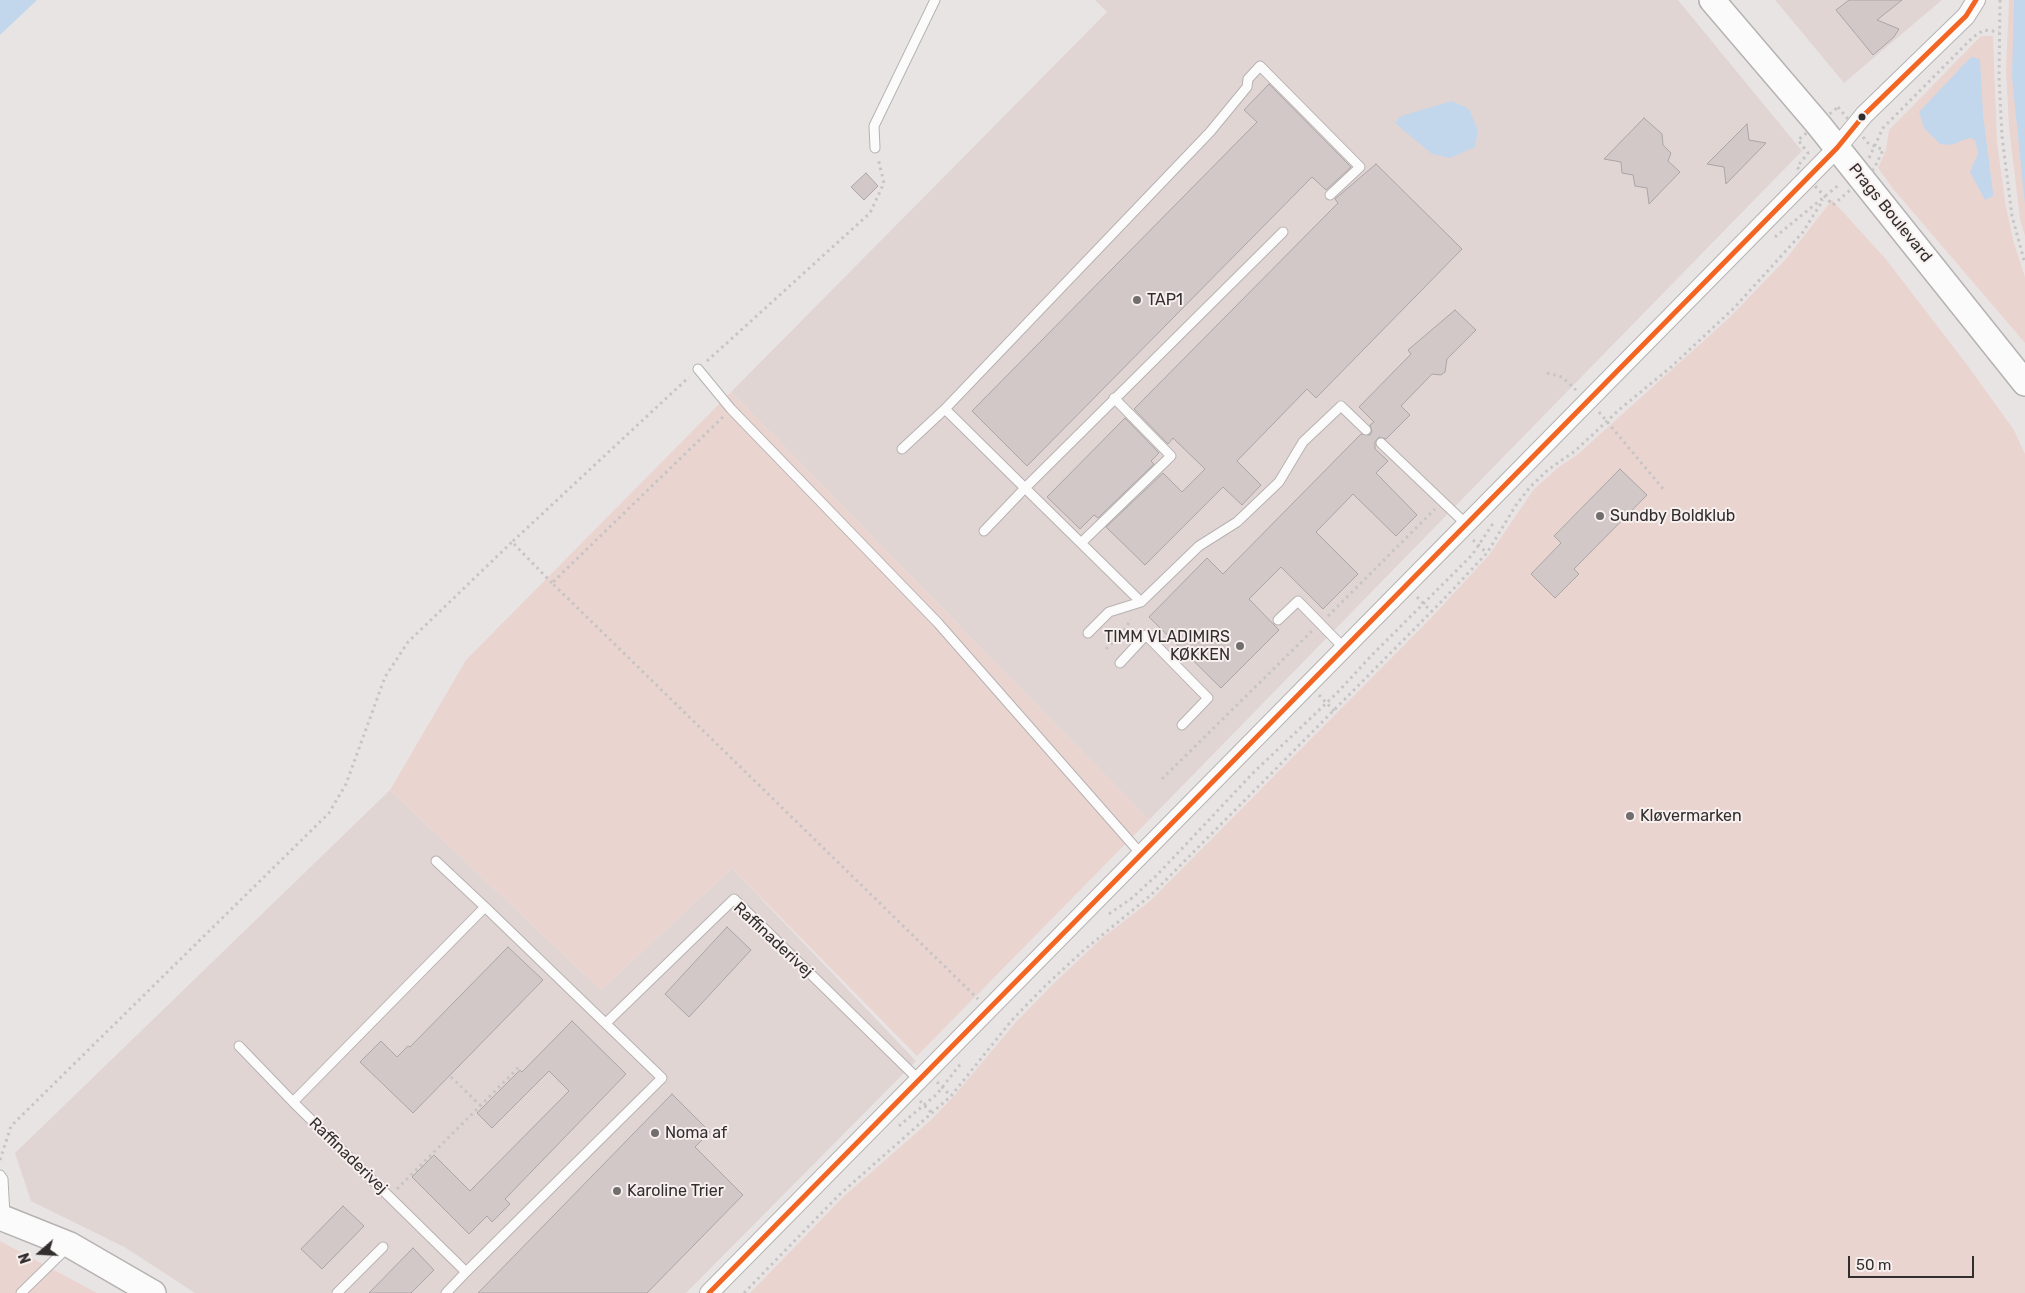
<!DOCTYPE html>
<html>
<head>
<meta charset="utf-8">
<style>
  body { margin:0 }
  #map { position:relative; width:2025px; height:1293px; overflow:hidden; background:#e9e4e4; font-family:Rubik,sans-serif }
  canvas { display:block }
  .north { position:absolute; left:15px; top:1228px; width:50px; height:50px; -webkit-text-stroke:4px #f8f0ef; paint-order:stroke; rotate:251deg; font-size:14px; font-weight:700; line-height:20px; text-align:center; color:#312e2d }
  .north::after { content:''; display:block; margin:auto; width:18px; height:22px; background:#312e2d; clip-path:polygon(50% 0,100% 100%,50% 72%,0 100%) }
  .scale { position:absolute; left:1848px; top:1256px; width:126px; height:22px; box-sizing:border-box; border:2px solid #312e2d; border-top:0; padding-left:6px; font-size:15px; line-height:18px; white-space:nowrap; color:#312e2d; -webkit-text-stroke:4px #f8f0ef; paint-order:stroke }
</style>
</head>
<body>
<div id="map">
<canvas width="2025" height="1293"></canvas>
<div class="north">N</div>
<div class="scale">50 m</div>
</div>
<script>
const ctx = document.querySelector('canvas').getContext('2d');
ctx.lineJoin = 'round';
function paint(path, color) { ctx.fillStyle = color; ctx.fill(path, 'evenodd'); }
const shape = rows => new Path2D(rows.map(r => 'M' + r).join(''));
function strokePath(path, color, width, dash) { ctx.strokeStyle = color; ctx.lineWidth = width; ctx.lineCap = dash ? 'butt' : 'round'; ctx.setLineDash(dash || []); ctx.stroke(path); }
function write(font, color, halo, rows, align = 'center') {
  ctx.font = font + ' Rubik,sans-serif'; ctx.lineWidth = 4; ctx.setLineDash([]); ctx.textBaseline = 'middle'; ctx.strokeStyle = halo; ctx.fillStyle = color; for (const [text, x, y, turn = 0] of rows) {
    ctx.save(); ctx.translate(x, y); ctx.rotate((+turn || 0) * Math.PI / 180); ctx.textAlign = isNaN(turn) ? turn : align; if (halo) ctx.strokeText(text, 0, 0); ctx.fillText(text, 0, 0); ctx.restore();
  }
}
paint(shape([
  [1095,0,1678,0,1802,151,1149,820,731,392,1107,12],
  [1775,0,1942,0,1844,83],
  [390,790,601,990,732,868,916,1061,686,1293,195,1293,126,1248,31,1201,15,1153]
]), '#e1d5d4');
paint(shape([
  [2009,0,2025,0,2025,236,2020,219,2009,127,2006,70],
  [1981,36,1993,36,1997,143,2006,207,2014,243,2025,277,2025,343,1894,190,1878,168,1886,150,1889,130],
  [1832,200,1885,258,1968,366,2014,430,2025,454,2025,1293,750,1293,844,1196,931,1120,953,1097,1016,1022,1053,984,1102,938,1150,901,1431,618,1489,555,1534,489,1560,466,1577,455,1729,318,1785,260],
  [731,392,1149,820,917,1056,732,868,601,990,390,790,466,660],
  [0,1241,97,1293,0,1293]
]), '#ead4d0');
paint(shape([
  [0,0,37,0,0,35],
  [2014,0,2025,0,2025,205,2012,77],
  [1971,57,1980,59,1983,114,1993,193,1993,196,1985,200,1970,172,1978,153,1975,140,1969,138,1951,145,1940,144,1924,128,1919,112],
  [1452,101,1469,109,1478,130,1475,147,1450,158,1432,154,1395,123,1401,116]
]), '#c2d7ec');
const building = shape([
  [1849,0,1902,0,1877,20,1899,29,1894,37,1873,55,1836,10,1849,0],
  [1269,84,1351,167,1326,190,1312,177,1027,466,972,411,1257,122,1244,110,1269,84],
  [1644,118,1662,134,1663,145,1671,153,1668,161,1680,172,1649,204,1647,188,1635,186,1633,175,1622,173,1621,162,1604,159,1644,118],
  [1747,124,1749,140,1766,143,1726,184,1724,167,1707,164,1747,124],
  [1376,164,1462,249,1316,398,1307,389,1237,461,1261,485,1242,505,1223,487,1145,565,1106,527,1163,473,1182,492,1205,469,1173,438,1168,444,1134,409,1338,203,1335,199,1376,164],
  [866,173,878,186,864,200,851,187,866,173],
  [1455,310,1476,330,1447,359,1445,372,1441,375,1432,374,1401,406,1410,415,1386,439,1379,437,1375,442,1375,449,1388,461,1376,473,1417,515,1396,536,1353,494,1316,532,1358,574,1323,609,1281,567,1249,599,1279,630,1221,688,1149,617,1207,558,1223,574,1361,434,1370,435,1372,431,1370,425,1374,422,1359,407,1411,354,1408,350,1455,310],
  [1125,418,1159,453,1151,461,1154,464,1098,518,1094,515,1080,529,1047,497,1125,418],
  [1620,469,1647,495,1574,569,1579,574,1555,598,1531,574,1561,543,1554,536,1620,469],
  [727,927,751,950,689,1017,665,994,727,927],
  [508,947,543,980,413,1113,360,1062,381,1041,397,1057,408,1046,410,1047,508,947],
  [572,1021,626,1074,505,1199,510,1204,492,1222,487,1216,469,1234,412,1177,434,1155,470,1191,569,1091,549,1071,492,1128,477,1113,520,1070,522,1072,572,1021],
  [672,1094,710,1132,695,1147,743,1195,647,1293,478,1293,672,1094],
  [343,1206,364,1226,322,1269,301,1249,343,1206],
  [413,1248,434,1270,411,1293,369,1293,413,1248]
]);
paint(building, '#d2c8c7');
strokePath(building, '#aaa6a6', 1);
const lane = shape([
  [875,148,874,126,935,0],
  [698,369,731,409,938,623,1141,854],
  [1381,443,1466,524],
  [902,449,945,409],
  [984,531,1025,488,945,409,1210,132,1247,87,1248,79,1260,66,1360,167,1330,195],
  [1081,543,1171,456,1114,398],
  [1141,602,1025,488,1283,232],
  [1278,620,1298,601,1344,648],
  [1088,633,1109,612,1141,602,1199,546,1237,522,1279,482,1303,442,1341,406,1366,430],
  [1120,663,1146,635,1200,690,1208,698,1182,725],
  [436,861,485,907],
  [485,907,662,1078,466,1272,293,1102,485,907],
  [606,1023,734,899,919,1080],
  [239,1046,293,1102],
  [0,1175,3,1179,5,1216],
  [21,1293,69,1246],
  [337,1293,383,1247],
  [446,1293,466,1272]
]);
const street = shape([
  [709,1293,1837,148,1864,115,1966,16,1976,0]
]);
const secondary = shape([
  [1712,0,1818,124,2025,383],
  [0,1217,70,1245,153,1293]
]);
strokePath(lane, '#b6b2b2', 11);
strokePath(street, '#b6b2b2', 20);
strokePath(secondary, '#b6b2b2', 28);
strokePath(shape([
  [2000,0,1999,78,2002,136,2012,216,2025,264],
  [1838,107,1868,143,1883,150,1874,169,1833,205,1797,167,1808,153,1798,140,1838,107],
  [1869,158,1883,128,1973,37,1984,30,1999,32],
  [1775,237,1840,184],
  [707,361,870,213,884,183,878,158],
  [1547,373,1562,377,1576,390],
  [1599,412,1664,490],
  [723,417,552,583,978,999],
  [1473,540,1487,553],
  [552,583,512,542,689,377],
  [1417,597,1431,611],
  [1328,616,1435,509],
  [1106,649,1124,631,1131,619],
  [1319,695,1334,711],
  [1162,779,1312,631],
  [1109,914,1132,898,1157,875,1253,773,1337,693,1371,656,1472,555,1494,522],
  [451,1077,481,1106],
  [937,1082,951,1096],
  [920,1101,932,1113],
  [899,1126,937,1094,962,1062],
  [0,1160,11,1126,329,813,346,784,385,677,408,642,512,542],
  [397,1189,519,1067],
  [744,1293,838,1196,951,1096,1012,1020,1046,985,1084,950,1151,895,1441,602,1487,553,1516,505,1530,487,1549,469,1575,451,1620,409,1671,367,1734,308,1803,232,1823,200]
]), '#c6c4c4', 3, [2.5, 4]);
strokePath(lane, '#fcfbfb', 9);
strokePath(street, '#fcfbfb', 18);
strokePath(secondary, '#fcfbfb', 25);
strokePath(shape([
  [709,1293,1837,148,1864,115,1966,16,1976,0]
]), '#f26522', 5);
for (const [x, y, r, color] of [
  [1862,117,4.5,"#312e2d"],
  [1137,300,5,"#716e6d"],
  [1600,516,5,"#716e6d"],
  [1240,646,5,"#716e6d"],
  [1630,816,5,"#716e6d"],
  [655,1133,5,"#716e6d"],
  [617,1191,5,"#716e6d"]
]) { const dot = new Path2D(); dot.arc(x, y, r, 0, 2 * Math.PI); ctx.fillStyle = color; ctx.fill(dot); strokePath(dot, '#f8f0ef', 2); }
write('16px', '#312e2d', '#f8f0ef', [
  ["Prags Boulevard",1890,213,51],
  ["Raffinaderivej",773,940,43],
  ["Raffinaderivej",348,1156,44]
]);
write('16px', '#312e2d', '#f8f0ef', [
  ["TAP1",1147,300],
  ["Sundby Boldklub",1610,516],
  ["TIMM VLADIMIRS",1230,637,"right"],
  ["KØKKEN",1230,655,"right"],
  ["Kløvermarken",1640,816],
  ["Noma af",665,1133],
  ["Karoline Trier",627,1191]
], 'left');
</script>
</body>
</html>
